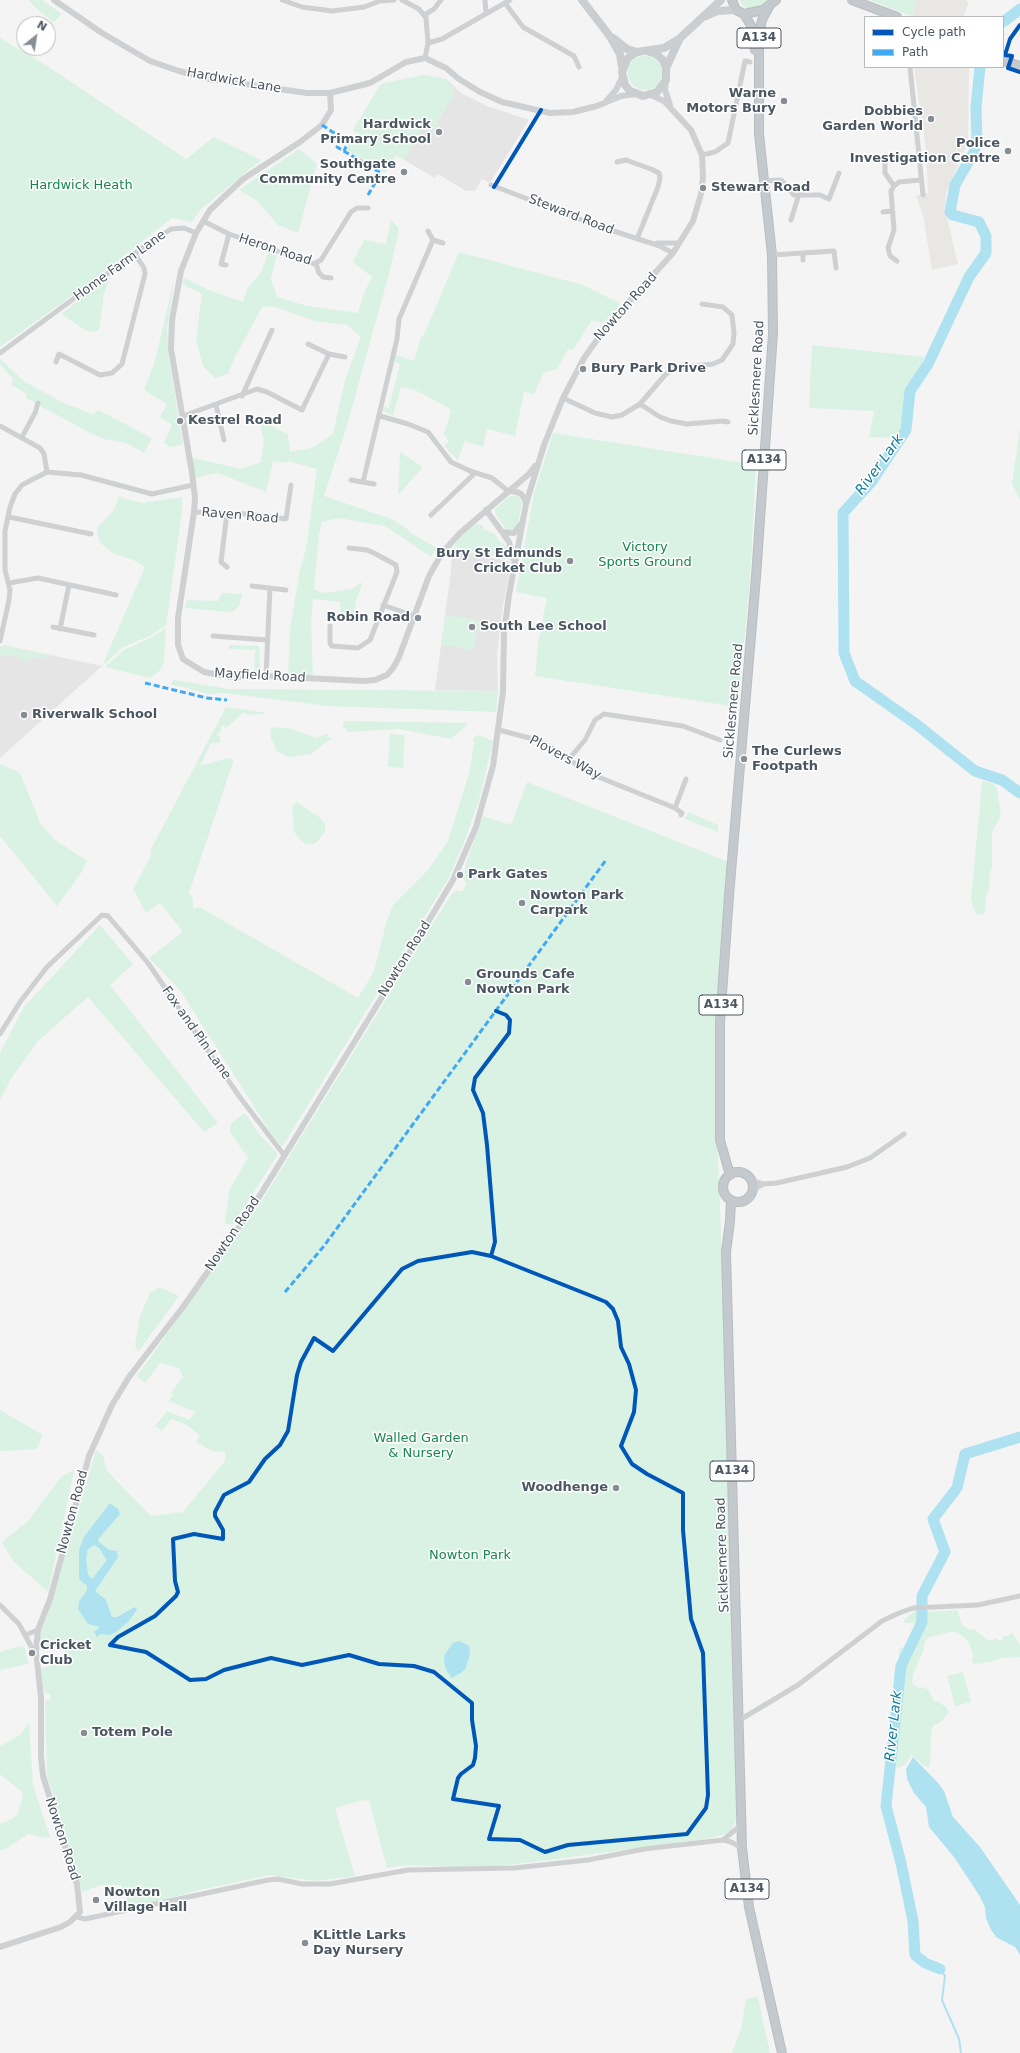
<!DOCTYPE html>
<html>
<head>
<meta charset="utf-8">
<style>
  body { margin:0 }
  #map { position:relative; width:1020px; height:2053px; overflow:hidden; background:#f4f4f4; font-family:"DejaVu Sans",sans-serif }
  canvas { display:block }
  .legend { position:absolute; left:864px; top:16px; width:140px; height:52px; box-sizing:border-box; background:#fff; border:1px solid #b7bbc0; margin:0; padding:5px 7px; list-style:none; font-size:12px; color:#4a5661 }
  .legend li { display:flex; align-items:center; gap:8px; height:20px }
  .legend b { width:20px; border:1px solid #b7bbc0 }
  .north { position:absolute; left:16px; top:16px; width:40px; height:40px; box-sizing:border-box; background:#fff; border:1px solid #b7bbc0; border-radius:50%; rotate:30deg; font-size:11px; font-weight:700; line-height:16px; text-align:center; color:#4a5661 }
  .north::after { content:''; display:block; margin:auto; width:14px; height:18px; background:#868d94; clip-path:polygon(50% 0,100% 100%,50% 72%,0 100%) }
</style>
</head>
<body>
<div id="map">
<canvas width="1020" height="2053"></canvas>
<ul class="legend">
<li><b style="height:5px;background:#0057b8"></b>Cycle path</li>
<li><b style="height:5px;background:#3fa9f5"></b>Path</li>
</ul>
<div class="north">N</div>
</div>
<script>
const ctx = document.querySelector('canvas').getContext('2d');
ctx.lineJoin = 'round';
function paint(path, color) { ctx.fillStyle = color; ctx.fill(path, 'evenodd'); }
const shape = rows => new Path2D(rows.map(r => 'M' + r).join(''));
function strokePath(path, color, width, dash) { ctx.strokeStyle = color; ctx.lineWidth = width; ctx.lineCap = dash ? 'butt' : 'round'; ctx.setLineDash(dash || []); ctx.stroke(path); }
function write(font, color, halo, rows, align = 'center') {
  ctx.font = font + ' "DejaVu Sans",sans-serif'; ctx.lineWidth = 3; ctx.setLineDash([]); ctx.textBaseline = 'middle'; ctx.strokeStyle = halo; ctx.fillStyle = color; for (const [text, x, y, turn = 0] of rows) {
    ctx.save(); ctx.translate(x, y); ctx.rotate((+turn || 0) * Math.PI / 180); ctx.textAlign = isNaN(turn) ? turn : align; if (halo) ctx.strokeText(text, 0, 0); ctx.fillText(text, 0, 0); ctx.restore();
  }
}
paint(shape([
  [917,0,964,0,969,2,963,17,916,17,912,16],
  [914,67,969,67,968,142,946,193,945,209,958,264,932,270,923,215,916,196,928,193,926,149]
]), '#e8e7e3');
paint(shape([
  [424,75,446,79,461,93,487,106,529,120,490,183,482,179,475,191,466,191,438,174,435,178,353,130,381,84],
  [452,548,512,562,503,605,497,655,498,691,435,690,451,571],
  [3,645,102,666,0,758,0,646,3,647]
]), '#e6e5e6');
paint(shape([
  [28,0,42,0,62,14,54,22,40,12],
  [739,0,770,0,755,8,749,9,744,7],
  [869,0,917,0,912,16],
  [0,38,49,67,186,159,214,137,261,160,201,209,192,222,172,218,81,289,0,347],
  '628 73a17 17 0 1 1 34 0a17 17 0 1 1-34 0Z',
  [424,75,446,79,455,93,437,123,439,125,430,131,425,130,421,131,404,160,396,155,391,167,389,166,385,173,346,150,353,137,357,139,359,136,360,134,353,130,381,84],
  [299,149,317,164,298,233,278,225,256,200,239,190],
  [391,219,399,229,390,270,346,429,324,496,392,519,407,529,411,533,437,548,431,557,385,526,339,518,322,522,319,535,314,589,324,593,351,589,363,582,356,601,354,617,348,618,341,617,340,602,313,599,311,622,313,679,288,678,290,629,300,570,306,549,317,469,288,461,287,463,273,461,266,492,218,473,193,478,189,457,241,469,261,462,264,440,259,420,288,434,290,452,312,448,333,434,345,380,361,337,347,325,315,321,272,306,262,307,234,359,228,374,215,378,203,366,196,340,202,294,182,284,184,278,180,276,211,291,243,302,247,289,260,274,270,249,277,254,271,279,277,297,307,306,358,313,365,291,372,277,353,262,364,240,386,244],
  [459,252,583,285,621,304,603,323,592,320,573,350,568,349,557,369,544,372,534,394,524,392,515,436,487,429,483,447,465,441,458,460,444,446,449,442,443,433,445,431,451,412,449,408,415,390,401,387,393,416,383,411,384,407,389,408,400,364,394,362,396,355,414,361,421,337,423,337],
  [175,275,167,328,169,358,183,445,171,447,164,443,172,425,160,417,167,404,144,390,155,361],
  [111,276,104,294,99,330,93,332,87,331,61,314],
  [812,345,924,357,908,398,905,419,896,438,869,437,874,411,809,408],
  [0,359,25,382,64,403,94,415,98,410,152,438,144,453,126,443,104,439,92,434,26,398,27,394,12,385,13,379,0,364],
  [1020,429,1020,500,1012,483],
  [553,433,756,465,750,581,738,707,535,676,539,637,547,598,516,592,534,493],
  [400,452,423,467,398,495],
  [510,496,517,496,522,502,518,524,515,528,509,530,505,528,495,513,496,508],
  [119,497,142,503,182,497,182,511,166,625,150,636,123,647,102,666,145,567,133,560,114,554,99,542,97,528,114,510],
  [475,524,482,525,484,529,495,534,500,542,506,546,512,560,454,547,459,537],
  [222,593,242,594,240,604,236,609,232,612,220,611,185,608,187,600,218,601],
  [446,615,479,620,474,650,441,645],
  [166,628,164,662,159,671,150,678,105,667,124,650,152,637],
  [3,645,13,648,56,656,32,658,26,662,13,655,2,655,0,658,0,646,3,647],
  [229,645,259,646,260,668,254,672,255,650,229,649],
  [174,680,228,689,498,691,496,712,328,706,224,693,209,694,170,684],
  [226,707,268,713,252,715,243,713,225,729,225,726,222,726,220,733,217,733,218,736,220,736,220,742,211,743,200,766,228,758,233,759,233,762,190,890,188,891,193,899,193,908,197,908,199,907,358,998,374,971,386,924,393,905,429,869,448,841,469,773,474,745,473,738,478,735,493,741,479,800,464,843,448,879,282,1147,269,1130,180,990,149,958,183,932,160,903,146,913,133,889,152,854,150,851],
  [344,721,469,723,451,739,399,729,347,732,347,729,343,728],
  [270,727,287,728,317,738,328,733,328,737,332,738,311,754,288,757,277,751,271,738],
  [390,734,405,735,403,768,388,767],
  [0,764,20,773,40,823,55,840,87,861,81,873,57,906,0,836],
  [985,781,993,784,997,788,1001,815,992,833,992,867,989,877,990,887,986,896,985,912,983,915,977,914,973,908,971,898,982,782],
  [527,782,729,862,717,998,717,1133,734,1568,737,1814,735,1823,730,1831,725,1834,712,1838,541,1861,498,1866,454,1867,406,1865,387,1868,369,1800,360,1801,335,1808,355,1876,316,1881,270,1875,199,1890,130,1909,121,1885,101,1885,82,1892,47,1775,45,1703,47,1700,51,1699,50,1694,44,1692,41,1669,68,1659,61,1642,39,1650,39,1638,51,1604,96,1450,103,1456,107,1471,151,1516,183,1512,225,1461,225,1452,212,1451,196,1442,200,1436,187,1425,171,1419,162,1431,155,1426,167,1411,189,1420,195,1412,169,1401,173,1395,171,1393,183,1377,179,1368,160,1363,145,1383,137,1376,256,1210,450,896,455,891,462,891,467,885,463,878,466,863,483,816,511,825],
  [296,802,319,817,325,823,325,832,315,844,306,844,298,838,294,831,292,807],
  [688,812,718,825,718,832,685,819],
  [100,925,133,964,110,985,218,1123,204,1132,88,997,38,1041,12,1077,0,1100,0,1053,24,1007],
  [245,1113,260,1135,278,1154,233,1225,225,1223,229,1190,248,1158,230,1132,231,1123],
  [160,1287,179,1296,138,1352,135,1345,140,1316,150,1293],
  [0,1410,43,1435,37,1449,0,1451],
  [73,1470,74,1471,48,1592,13,1561,2,1542,28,1521,61,1477],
  [957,1610,962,1625,968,1629,975,1630,987,1640,993,1641,994,1638,1001,1641,1004,1636,1009,1636,1012,1632,1020,1646,1020,1657,1000,1658,990,1662,975,1664,972,1662,973,1655,969,1643,963,1636,956,1632,951,1632,929,1637,924,1643,924,1649,913,1674,912,1683,917,1687,920,1688,922,1687,929,1690,934,1702,937,1701,947,1708,949,1712,942,1721,934,1725,931,1730,930,1767,924,1766,912,1755,904,1765,898,1768,895,1767,896,1687,894,1673,899,1664,899,1649,910,1644,915,1627,914,1623,904,1623,904,1620,915,1611,927,1612],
  [19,1646,25,1648,28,1664,0,1670,0,1652],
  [963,1672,971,1702,955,1706,947,1676],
  [29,1723,33,1785,50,1837,46,1838,28,1834,7,1848,0,1850,0,1824,14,1818,18,1813,23,1796,21,1791,0,1774,0,1746,20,1735],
  [758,1997,770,2053,732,2053,741,2029,746,1999]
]), '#d9f2e3');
paint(shape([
  [110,1503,118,1509,120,1514,99,1538,98,1541,109,1550,117,1551,118,1557,95,1591,106,1600,112,1617,117,1617,135,1607,137,1610,128,1622,116,1632,109,1635,101,1634,97,1637,94,1632,100,1627,88,1624,78,1609,79,1602,87,1590,87,1586,79,1579,79,1550,84,1537],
  [94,1545,99,1548,107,1560,92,1579,88,1575,86,1558,88,1549],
  [459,1641,469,1646,470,1654,465,1670,452,1678,446,1670,444,1662,445,1654,453,1643],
  [913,1757,939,1784,944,1791,953,1817,980,1847,1020,1905,1020,1955,1015,1947,996,1937,990,1928,986,1918,985,1907,979,1895,954,1857,929,1827,926,1807,914,1793,907,1779,906,1769]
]), '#aee2f0');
strokePath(shape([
  [940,1969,945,1976,942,2000,959,2039,961,2053]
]), '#aee2f0', 2);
strokePath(shape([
  [1003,22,1020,9],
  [980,67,976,107,977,141,974,152,955,185,950,212,953,215,979,222,986,236,986,253,969,277,928,364,910,391,906,430,872,481,843,513,844,653,855,681,916,724,975,771,1002,780,1020,793],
  [940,1969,925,1963,915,1955,913,1921,901,1863,886,1806,901,1666,922,1622,922,1596,945,1552,933,1519,957,1488,965,1454,1020,1437]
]), '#aee2f0', 11);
const trunk = shape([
  [732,0,736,10,744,14,763,10,776,0],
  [852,0,897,17],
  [744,14,753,29,755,50],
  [1003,61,1020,66],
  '723 1187a15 15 0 1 1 30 0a15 15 0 1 1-30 0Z',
  [730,1175,720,1140,720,1022,729,896,756,577,773,333,772,255,759,134,759,34,762,20,770,5],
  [731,1200,730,1221,726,1252,742,1848,749,1907,782,2053]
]);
strokePath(trunk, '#b9bec3', 10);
strokePath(shape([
  [282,0,302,7,332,11,364,7,380,1,394,0],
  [402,0,419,9,426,18,428,43,425,58],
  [485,0,486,13],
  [505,3,523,27,574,56,579,67],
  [424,15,434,9,441,0],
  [428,43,442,39,510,0],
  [910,67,923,195],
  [702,155,715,152,728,143,745,61,750,62],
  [885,161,885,173,894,186],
  [617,162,626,160,651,169,659,173,660,178,658,187,637,239],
  [765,181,781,180,794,195,820,195,829,199,839,173],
  [491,185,598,226,660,246,673,253],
  [883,212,892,211],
  [791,220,799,194],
  [203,221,229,234,314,264,321,260,351,212,357,208,368,208],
  [428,231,433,240,443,243],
  [657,243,679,243],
  [803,253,834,251,836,268],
  [772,255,803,253,803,260],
  [897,261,890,256,888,248,894,230,891,191,894,186,899,182,920,180],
  [316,264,319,273,323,277,331,278],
  [226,265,221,264,229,234],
  [308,344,329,354,345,357],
  [0,353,149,243,171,229,184,228,196,233],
  [56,362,59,354,100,375,112,373,122,364,145,274,144,268,135,254],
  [242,396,272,330],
  [563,398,595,413,612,417,622,415,640,404,665,375,674,368,713,364,722,360,733,344,734,333,732,315,723,307,702,304],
  [640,404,660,417,671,421,687,424,723,421,728,422],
  [216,405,224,440],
  [183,416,257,389,267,392,302,410,329,354],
  [380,416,408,424,428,432,451,462,470,471,492,478,508,491],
  [0,426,40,448,44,454,47,472],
  [22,437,35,413,38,403],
  [351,480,374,484],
  [363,482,397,339,399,319,433,240],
  [194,512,249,514,286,519,291,485],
  [227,513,221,562,227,567],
  [431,515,475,473],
  [9,517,91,534],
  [9,583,38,578,116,595],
  [252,586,286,590],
  [383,605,414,616],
  [330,626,330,643,332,646,358,648,370,640,397,572,396,565,374,553,367,550,349,548],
  [53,627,94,635],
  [60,629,69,585],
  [213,636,267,640],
  [0,641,9,600,10,590,5,570,5,531,10,507,15,494,22,485,47,472,81,475,152,494,193,485],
  [266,676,270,588],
  [499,730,537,740,550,747,591,774,675,808,682,813,681,815],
  [569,759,585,740,595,720,604,714,683,726,720,740],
  [675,808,686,779],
  [0,1034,20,1002,47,967,102,915,108,916,148,963,239,1096,284,1155],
  [752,1180,763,1184,777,1183,847,1167,870,1158,904,1134],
  [753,1190,763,1184],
  [0,1605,19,1624,33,1650,36,1651],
  [25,1635,38,1630],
  [738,1721,798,1685,882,1621,899,1613,913,1608,978,1605,1020,1596],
  [723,1840,741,1825],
  [77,1917,85,1919,268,1880,278,1879,302,1884,330,1884,408,1870,514,1868,588,1860,644,1849,723,1840,731,1842,742,1848]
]), '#ced0d2', 5);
strokePath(shape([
  [54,0,102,33,150,61,179,71,209,79,307,93,330,93,370,83,406,62,425,58,446,68,459,79,480,92,502,102,550,113,573,112,597,106,621,96,636,94],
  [666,80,665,90,670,105],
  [330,93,331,110,322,125,300,142,243,179,210,210,196,233,181,271,172,320,171,349,192,473,195,498,194,512,178,618,178,645,183,659,204,672,231,677,266,676,364,681,375,680,387,675,393,668,399,657,429,576,442,553,460,533,529,474,535,466],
  [607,100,616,90,622,77],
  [508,491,517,492,521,494,525,499,526,504],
  [486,510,502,532,514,533,521,524],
  [502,532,509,542,514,560],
  [0,1947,61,1927,70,1922,80,1912,77,1884,43,1776,41,1756,41,1698,36,1651,38,1630,50,1599,89,1456,112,1405,129,1377,183,1307,251,1210,422,932,453,880,476,827,493,766,503,692,504,633,509,595,526,504,544,445,563,398,584,358,607,326,673,253,693,221,701,194,703,177,702,155,691,130,664,101,651,95]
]), '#ced0d2', 6);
strokePath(shape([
  [582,0,609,35,620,54,622,67],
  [706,16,717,11,736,10],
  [613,38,627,49,637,52],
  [647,51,656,54,663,60,666,68,666,80,657,92,643,96,630,91,625,85,622,72,628,58,637,52,664,48,679,39,721,0],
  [666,68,679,40]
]), '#caced1', 8);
strokePath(trunk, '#c4c9cd', 8);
strokePath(shape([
  [322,125,348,142,344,151],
  [342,138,337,147,381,173,368,195],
  [145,683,207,698,227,700],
  [285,1292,324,1246,606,860]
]), '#3fa9f5', 3, [6, 3]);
strokePath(shape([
  [1020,25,1010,39,1005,55,1012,56,1008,68,1020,72],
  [494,187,541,110],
  [472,1252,491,1256,589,1295,606,1302,613,1309,618,1321,621,1347,629,1364,636,1390,634,1412,621,1446,632,1464,647,1474,683,1493,683,1530,691,1619,703,1653,708,1795,706,1808,687,1834,568,1845,545,1852,520,1840,489,1839,499,1806,453,1799,458,1778,461,1774,473,1765,475,1758,476,1746,472,1720,472,1703,434,1672,414,1666,379,1664,349,1655,302,1665,271,1658,224,1670,206,1679,190,1680,146,1652,110,1645,118,1637,155,1616,176,1596,178,1592,175,1581,173,1539,194,1534,223,1539,223,1530,215,1516,215,1512,224,1495,249,1482,265,1459,280,1445,288,1431,297,1375,301,1362,314,1338,333,1351,402,1269,418,1261,472,1252],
  [491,1256,495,1242,487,1145,483,1113,473,1090,475,1078,509,1033,510,1020,506,1015,496,1011]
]), '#0057b8', 4);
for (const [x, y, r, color] of [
  [784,101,4,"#868d94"],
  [931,119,4,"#868d94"],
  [439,132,4,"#868d94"],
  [1008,151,4,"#868d94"],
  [404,172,4,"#868d94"],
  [703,188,4,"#868d94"],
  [583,369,4,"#868d94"],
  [180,421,4,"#868d94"],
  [570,561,4,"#868d94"],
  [418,618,4,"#868d94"],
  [472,627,4,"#868d94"],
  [24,715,4,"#868d94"],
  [744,759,4,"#868d94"],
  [460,875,4,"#868d94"],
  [522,903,4,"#868d94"],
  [468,982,4,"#868d94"],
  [616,1488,4,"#868d94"],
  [32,1653,4,"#868d94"],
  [84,1733,4,"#868d94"],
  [96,1900,4,"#868d94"],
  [305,1943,4,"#868d94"]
]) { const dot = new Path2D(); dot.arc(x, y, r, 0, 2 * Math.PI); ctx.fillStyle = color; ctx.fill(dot); strokePath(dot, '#fff', 1.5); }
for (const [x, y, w] of [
  [759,38,44],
  [764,460,44],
  [721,1005,44],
  [732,1471,44],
  [747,1889,44]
]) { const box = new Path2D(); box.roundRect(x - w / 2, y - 10, w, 20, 3); ctx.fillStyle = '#fff'; ctx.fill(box); strokePath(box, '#4a5661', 1); }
write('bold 12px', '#4a5661', null, [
  ["A134",759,38],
  ["A134",764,460],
  ["A134",721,1005],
  ["A134",732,1471],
  ["A134",747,1889]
]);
write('13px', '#4a5661', '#fff', [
  ["Hardwick Lane",234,81,10],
  ["Steward Road",571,215,21],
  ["Heron Road",275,250,18],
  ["Home Farm Lane",120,266,-36],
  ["Nowton Road",626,307,-48],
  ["Sicklesmere Road",757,378,-87],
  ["Raven Road",240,516,5],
  ["Mayfield Road",260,676,3],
  ["Sicklesmere Road",734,701,-85],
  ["Plovers Way",565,758,28],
  ["Nowton Road",405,959,-58],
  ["Fox and Pin Lane",196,1033,55],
  ["Nowton Road",233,1234,-56],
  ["Nowton Road",73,1512,-75],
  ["Sicklesmere Road",723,1555,-92],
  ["Nowton Road",62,1839,72]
]);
write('bold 13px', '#4a5661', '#fff', [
  ["Warne",776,94,"right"],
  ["Motors Bury",776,109,"right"],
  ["Dobbies",923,112,"right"],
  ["Garden World",923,127,"right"],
  ["Hardwick",431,125,"right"],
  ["Primary School",431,140,"right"],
  ["Police",1000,144,"right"],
  ["Investigation Centre",1000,159,"right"],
  ["Southgate",396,165,"right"],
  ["Community Centre",396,180,"right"],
  ["Stewart Road",711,188],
  ["Bury Park Drive",591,369],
  ["Kestrel Road",188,421],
  ["Bury St Edmunds",562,554,"right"],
  ["Cricket Club",562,569,"right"],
  ["Robin Road",410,618,"right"],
  ["South Lee School",480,627],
  ["Riverwalk School",32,715],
  ["The Curlews",752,752],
  ["Footpath",752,767],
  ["Park Gates",468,875],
  ["Nowton Park",530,896],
  ["Carpark",530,911],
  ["Grounds Cafe",476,975],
  ["Nowton Park",476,990],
  ["Woodhenge",608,1488,"right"],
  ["Cricket",40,1646],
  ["Club",40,1661],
  ["Totem Pole",92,1733],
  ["Nowton",104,1893],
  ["Village Hall",104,1908],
  ["KLittle Larks",313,1936],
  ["Day Nursery",313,1951]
], 'left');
write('13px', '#17864f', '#fff', [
  ["Hardwick Heath",81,186],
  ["Victory",645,548],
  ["Sports Ground",645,563],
  ["Walled Garden",421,1439],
  ["& Nursery",421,1454],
  ["Nowton Park",470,1556]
]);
write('italic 14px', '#0c7c9b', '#fff', [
  ["River Lark",880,465,-54],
  ["River Lark",894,1726,-84]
]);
</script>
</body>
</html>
